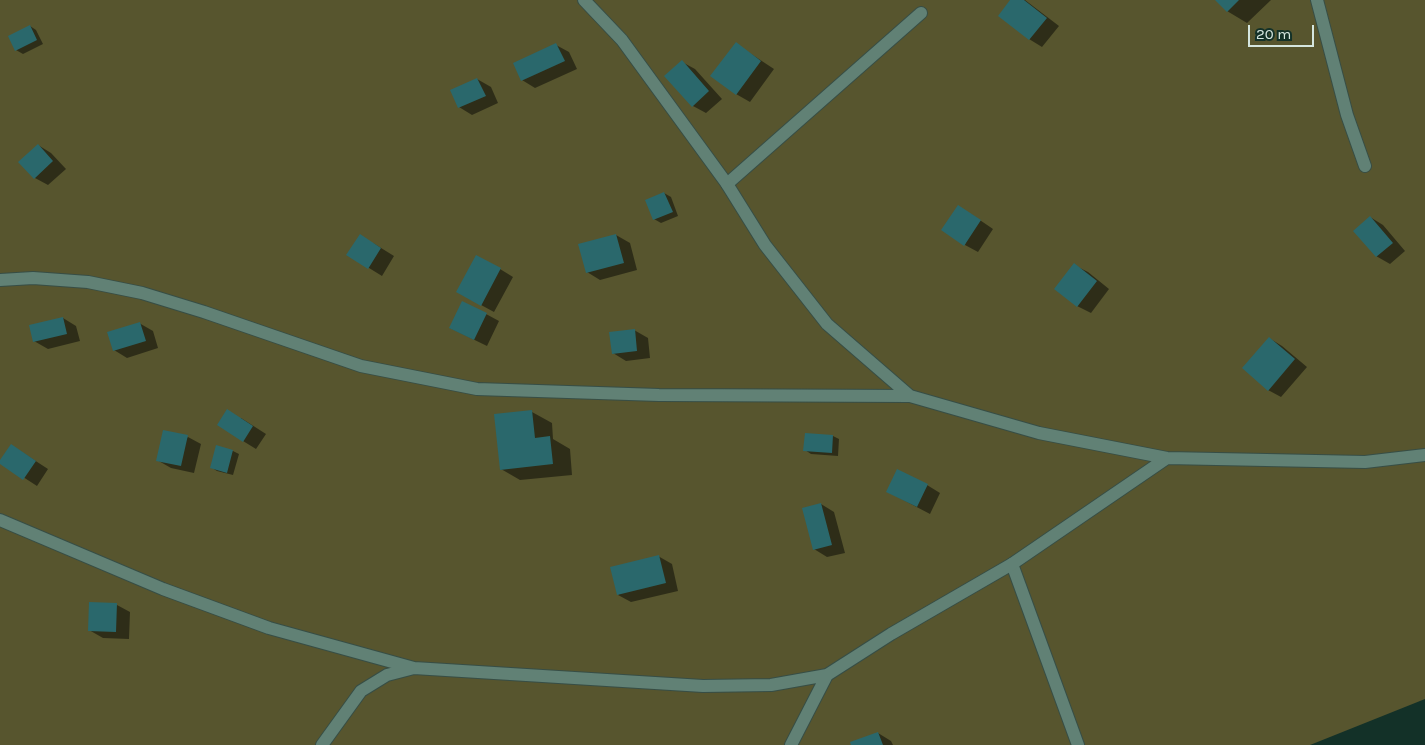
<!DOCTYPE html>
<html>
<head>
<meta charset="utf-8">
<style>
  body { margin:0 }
  #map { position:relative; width:1425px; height:745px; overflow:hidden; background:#133128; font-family:Karla,sans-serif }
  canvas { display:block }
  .scale { position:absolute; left:1248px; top:25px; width:66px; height:22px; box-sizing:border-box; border:2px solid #d5e6df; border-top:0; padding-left:6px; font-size:15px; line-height:18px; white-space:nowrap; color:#d5e6df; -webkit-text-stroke:4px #133128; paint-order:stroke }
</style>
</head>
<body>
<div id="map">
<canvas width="1425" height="745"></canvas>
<div class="scale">20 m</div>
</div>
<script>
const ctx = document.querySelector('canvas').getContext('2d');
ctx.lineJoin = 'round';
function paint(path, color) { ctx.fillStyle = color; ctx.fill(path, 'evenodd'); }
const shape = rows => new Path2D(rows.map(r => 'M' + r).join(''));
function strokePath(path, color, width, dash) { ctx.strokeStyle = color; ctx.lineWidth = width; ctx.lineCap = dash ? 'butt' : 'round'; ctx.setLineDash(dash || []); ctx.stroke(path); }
paint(shape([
  [0,0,1425,0,1425,699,1310,745,0,745]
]), '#57552e');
paint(shape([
  [1012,0,1025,0,1059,26,1042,47,1029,39],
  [1217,0,1271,0,1247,23,1227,11],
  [30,26,36,30,43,44,23,54,16,50],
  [736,44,774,69,750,102,736,94],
  [556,45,569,52,577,69,535,88,522,80],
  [682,62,695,69,722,99,706,113,693,106],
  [477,79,491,87,498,103,472,115,459,107],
  [38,145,51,153,66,169,48,185,35,178],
  [664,193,671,197,678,216,661,223,654,219],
  [971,214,993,229,978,252,965,245],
  [1370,217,1383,225,1405,251,1390,264,1376,256],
  [616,235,630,243,637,270,600,280,587,272],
  [373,243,394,256,382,276,348,255],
  [1074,265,1088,272,1109,289,1091,313,1077,306],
  [500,269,513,277,494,312,470,299],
  [486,314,499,321,487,346,450,328],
  [63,318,76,326,80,341,48,349,34,341],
  [139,323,153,331,158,348,127,358,114,350],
  [634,330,648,338,650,358,626,361,613,353],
  [1269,338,1282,346,1307,367,1281,397,1268,390],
  [532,412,552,423,553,439,570,449,572,475,520,480,501,469],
  [241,418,266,434,256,449,243,441],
  [806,434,833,436,839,439,838,456,811,454,805,450],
  [188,437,201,444,194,473,171,468,157,460],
  [11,445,48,469,37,486,0,462],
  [217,446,233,451,239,454,233,475,217,471,211,467],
  [927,485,940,493,930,514,888,492],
  [821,504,834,512,845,553,827,557,814,549],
  [658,556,672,564,678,591,631,602,618,595],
  [117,605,130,612,129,639,103,638,89,630],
  [878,733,891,741,893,745,853,745]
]), '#0007');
paint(shape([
  [1010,0,1024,0,1047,18,1029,40,998,16],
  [1215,0,1239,0,1227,12],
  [30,25,37,40,15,51,8,36],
  [736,42,761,61,736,95,710,76],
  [556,43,565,61,521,81,513,63],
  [682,60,709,91,692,107,664,76],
  [477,78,486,96,458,108,450,90],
  [38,144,53,161,34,179,18,162],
  [664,192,673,212,653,220,645,200],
  [958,205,981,220,964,246,941,230],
  [1370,216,1393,243,1376,257,1353,231],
  [360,234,381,248,368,269,346,255],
  [616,234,624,263,586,273,578,244],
  [476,255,501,268,481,306,456,292],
  [1074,263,1097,281,1077,307,1054,289],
  [462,301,487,313,474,340,449,328],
  [63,317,67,334,33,342,29,325],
  [140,322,146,341,113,351,107,332],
  [635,329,637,351,612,354,609,332],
  [1269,337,1295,359,1268,391,1242,368],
  [227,409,253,426,243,442,217,425],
  [532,410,535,438,550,436,553,464,500,470,494,414],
  [163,430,188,435,181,466,156,461],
  [805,433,833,435,832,453,803,451],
  [11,444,36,461,23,480,0,464,0,460],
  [216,445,233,450,227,473,210,468],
  [897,469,928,484,917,507,886,492],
  [821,503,832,545,813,550,802,508],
  [659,555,666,583,617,595,610,567],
  [89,602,117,603,116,632,88,631],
  [878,732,883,745,851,745,850,742]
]), '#2a686c');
const service = shape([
  [727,184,921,13],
  [1012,564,1078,745]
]);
const minor = shape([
  [584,0,622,40,727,184,765,245,827,324,910,396],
  [1317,0,1347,115,1365,166],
  [0,280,33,278,88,282,142,293,204,312,361,366,477,389,659,395,910,396,1039,433,1167,458,1365,462,1425,455],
  [0,520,163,589,269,628,414,668],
  [827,675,891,634,1012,564,1167,458],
  [322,745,361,691,387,675,414,668,703,686,771,685,827,675,791,745]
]);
strokePath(service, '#374e46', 14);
strokePath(minor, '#374e46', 14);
strokePath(service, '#618175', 12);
strokePath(minor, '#618175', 12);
</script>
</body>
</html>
